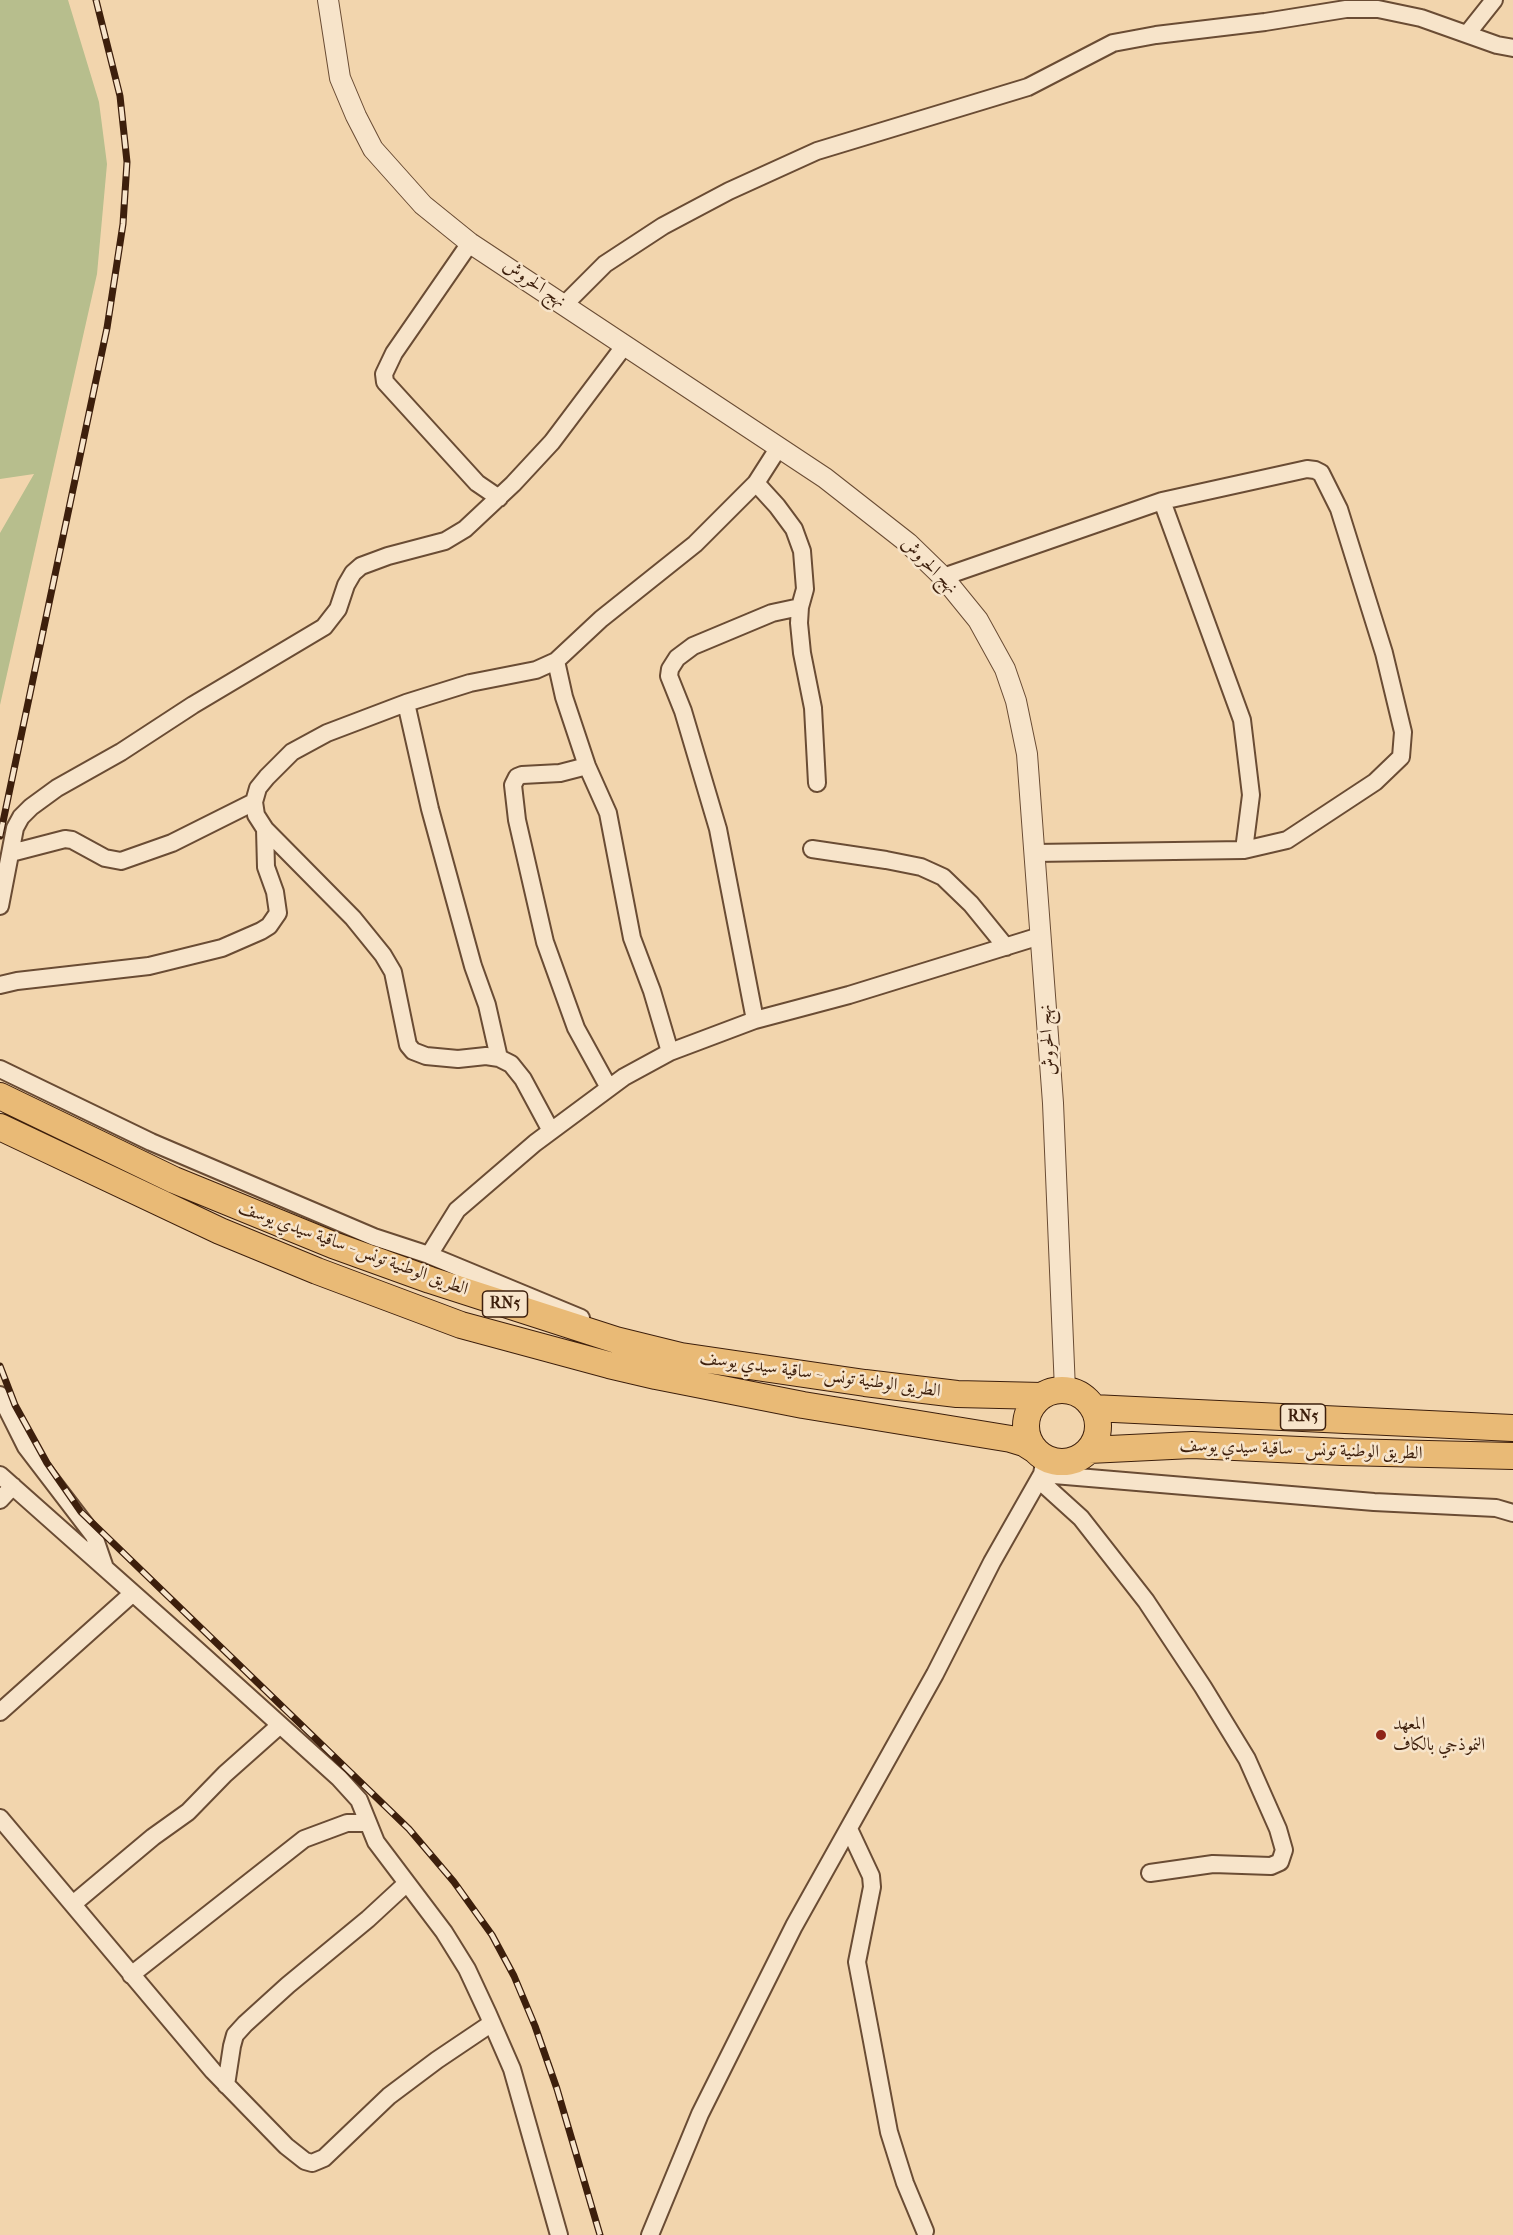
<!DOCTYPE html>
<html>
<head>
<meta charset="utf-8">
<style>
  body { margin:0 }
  canvas { display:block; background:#f2d5ad }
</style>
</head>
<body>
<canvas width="1513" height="2235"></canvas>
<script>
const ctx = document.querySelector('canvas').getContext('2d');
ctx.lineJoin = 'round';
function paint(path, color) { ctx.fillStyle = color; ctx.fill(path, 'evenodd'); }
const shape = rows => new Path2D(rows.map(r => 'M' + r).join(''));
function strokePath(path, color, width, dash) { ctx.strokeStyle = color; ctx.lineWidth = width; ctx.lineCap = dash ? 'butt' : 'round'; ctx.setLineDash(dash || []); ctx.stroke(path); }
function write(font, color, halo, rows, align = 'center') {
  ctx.font = font + ' "IM FELL French Canon",Amiri,serif'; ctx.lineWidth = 5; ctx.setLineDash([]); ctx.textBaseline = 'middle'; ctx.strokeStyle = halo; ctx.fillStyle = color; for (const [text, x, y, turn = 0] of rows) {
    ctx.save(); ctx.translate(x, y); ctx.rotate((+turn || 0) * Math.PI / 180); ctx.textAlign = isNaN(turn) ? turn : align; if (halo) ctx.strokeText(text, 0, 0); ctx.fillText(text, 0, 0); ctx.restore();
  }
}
paint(shape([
  [0,0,68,0,99,102,107,164,97,274,0,705,0,533,34,474,0,479]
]), '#b7be8d');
const minor = shape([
  [1467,34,1494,0],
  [470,243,394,353,384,374,385,382,477,483,499,498],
  [564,305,605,264,663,226,729,191,817,151,1028,87,1113,43,1156,35,1265,22,1346,9,1378,9,1421,18,1497,45,1513,48],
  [756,483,777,506,794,529,802,551,805,589,800,607,799,623,802,653,813,708,817,783],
  [1162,501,1242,720,1251,795,1244,850],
  [943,577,1162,501,1307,469,1315,470,1321,473,1339,509,1384,653,1403,732,1401,757,1375,782,1287,840,1244,850,1034,853],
  [556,661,564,697,587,766,608,813,632,938,652,991,670,1052],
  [406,703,430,809,473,966,487,1005,499,1058],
  [587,766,560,773,522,775,517,777,513,785,517,820,545,942,576,1028,609,1088],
  [812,849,886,860,921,867,943,877,971,904,1006,947],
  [11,853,65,839,72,840,105,858,121,861,172,843,254,802],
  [0,906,15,828,21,817,31,807,57,788,121,752,193,705,324,627,338,609,346,585,353,573,361,566,388,556,445,541,465,529,513,484,552,442,625,345],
  [0,985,17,981,149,966,222,948,261,931,269,926,278,913,275,892,266,867,265,829],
  [755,1020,718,829,683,711,669,676,670,669,677,658,693,646,772,613,800,607],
  [0,1069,151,1142,374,1237,429,1255,581,1318],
  [551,1131,523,1079,511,1064,499,1058,486,1056,458,1059,426,1056,413,1051,408,1045,393,972,383,955,353,918,265,829,256,815,254,802,258,788,267,777,292,752,327,733,406,703,470,683,536,670,556,661,601,619,695,544,756,483,779,447],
  [429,1255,457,1210,535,1143,624,1077,670,1052,755,1020,849,995,1040,936],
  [0,1395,26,1447,94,1536,105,1568],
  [1042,1474,1374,1502,1496,1508,1513,1513],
  [0,1475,196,1649,339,1778,359,1800,376,1842,444,1932,467,1969,488,2014,512,2069,559,2235],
  [1039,1480,1081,1518,1146,1601,1203,1687,1247,1759,1278,1829,1284,1850,1280,1862,1271,1866,1213,1864,1150,1873],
  [0,1500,13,1486],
  [0,1712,133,1593],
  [0,1818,213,2071,286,2146,305,2161,312,2163,324,2158,389,2096,437,2060,492,2023],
  [849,1829,871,1876,872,1887,857,1962,872,2041,889,2132,905,2183,925,2231],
  [73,1904,153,1837,188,1812,225,1774,279,1726],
  [131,1975,304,1839,347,1823,367,1823],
  [226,2085,232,2046,235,2035,245,2024,288,1985,368,1919,407,1883],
  [650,2235,700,2114,794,1926,935,1674,992,1562,1042,1474,1045,1458]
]);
const tertiary = shape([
  [328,0,340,78,356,116,373,149,423,205,470,243,825,478,908,543,943,577,978,620,1005,669,1016,701,1027,754,1053,1103,1065,1390]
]);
const primary = shape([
  [0,1096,174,1180,333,1245,430,1280,616,1340,681,1356,865,1383,957,1394,1042,1396],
  [0,1127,220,1231,317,1271,461,1325,609,1365,656,1376,803,1405,1011,1439,1024,1443,1035,1450],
  '1026 1426a36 36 0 1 1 72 0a36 36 0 1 1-72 0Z',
  [1093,1408,1513,1428],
  [1089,1450,1192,1445,1343,1452,1513,1456]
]);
strokePath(minor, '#6a4c34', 20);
strokePath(tertiary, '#6a4c34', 22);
strokePath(primary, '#3d1f0c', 28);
strokePath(minor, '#f7e4ca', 16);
strokePath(tertiary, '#f7e4ca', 20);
strokePath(primary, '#e9ba76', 26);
const rail = shape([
  [0,836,107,328,123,224,127,162,120,96,96,0],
  [0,1366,15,1405,47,1463,81,1512,409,1829,454,1882,492,1935,514,1976,535,2026,557,2089,600,2235]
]);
strokePath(rail, '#3d1f0c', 7);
strokePath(rail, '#f7e4ca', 4.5, [14]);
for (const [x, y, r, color] of [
  [1381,1735,6,"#8f2418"]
]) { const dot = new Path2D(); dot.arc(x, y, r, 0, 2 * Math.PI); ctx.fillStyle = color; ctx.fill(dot); strokePath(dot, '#f7e4ca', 2); }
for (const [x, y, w] of [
  [505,1304,45],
  [1303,1417,45]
]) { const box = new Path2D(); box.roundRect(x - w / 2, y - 13, w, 26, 4.5); ctx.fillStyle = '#f7e4ca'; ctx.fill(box); strokePath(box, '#3d1f0c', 1.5); }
write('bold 16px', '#3d1f0c', null, [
  ["RN5",505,1304],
  ["RN5",1303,1417]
]);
write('18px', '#3d1f0c', '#f7e4ca', [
  ["نهج الحروش",534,284,34],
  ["نهج الحروش",929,566,45],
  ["نهج الحروش",1048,1040,-94],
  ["الطريق الوطنية تونس - ساقية سيدي يوسف",353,1249,20],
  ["الطريق الوطنية تونس - ساقية سيدي يوسف",820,1375,8],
  ["الطريق الوطنية تونس - ساقية سيدي يوسف",1301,1450,2]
]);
write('18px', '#3d1f0c', '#f7e4ca', [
  ["المعهد",1393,1725],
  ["النموذجي بالكاف",1393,1746]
], 'left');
</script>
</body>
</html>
